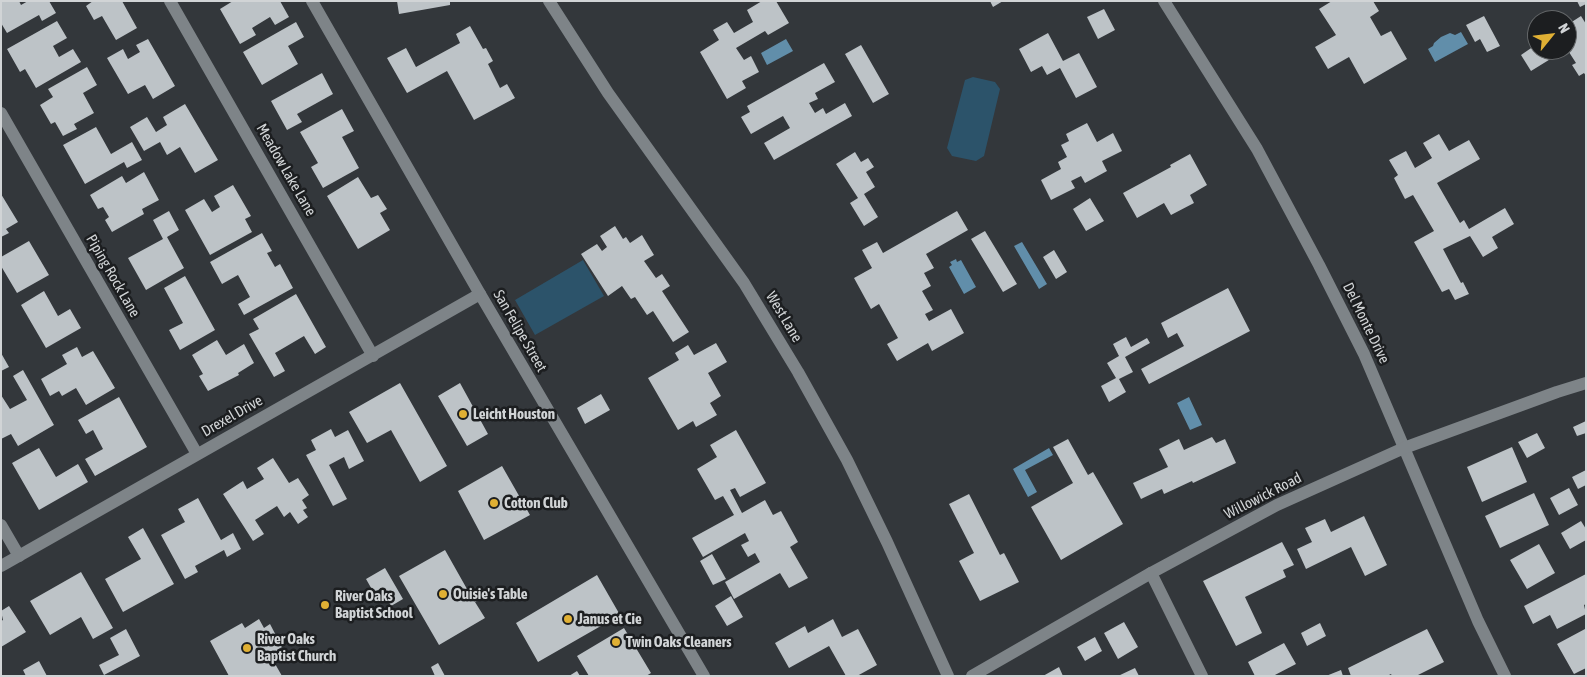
<!DOCTYPE html>
<html>
<head>
<meta charset="utf-8">
<style>
  body { margin:0 }
  #map { position:relative; width:1587px; height:677px; overflow:hidden; background:#33373b; font-family:"Asap Condensed",sans-serif }
  canvas { display:block }
  .frame { position:absolute; inset:0; border:2px solid #d1d4d6; pointer-events:none }
  .north { position:absolute; left:1527px; top:10px; width:50px; height:50px; box-sizing:border-box; background:#1c1e20; border:1px solid #646769; border-radius:50%; rotate:61deg; font-size:14px; font-weight:700; line-height:20px; text-align:center; color:#d1d4d6 }
  .north::after { content:''; display:block; margin:auto; width:18px; height:22px; background:#e0b034; clip-path:polygon(50% 0,100% 100%,50% 72%,0 100%) }
</style>
</head>
<body>
<div id="map">
<canvas width="1587" height="677"></canvas>
<div class="frame"></div>
<div class="north">N</div>
</div>
<script>
const ctx = document.querySelector('canvas').getContext('2d');
ctx.lineJoin = 'round';
function paint(path, color) { ctx.fillStyle = color; ctx.fill(path, 'evenodd'); }
const shape = rows => new Path2D(rows.map(r => 'M' + r).join(''));
function strokePath(path, color, width, dash) { ctx.strokeStyle = color; ctx.lineWidth = width; ctx.lineCap = dash ? 'butt' : 'round'; ctx.setLineDash(dash || []); ctx.stroke(path); }
function write(font, color, halo, rows, align = 'center') {
  ctx.font = font + ' "Asap Condensed",sans-serif'; ctx.lineWidth = 5; ctx.setLineDash([]); ctx.textBaseline = 'middle'; ctx.strokeStyle = halo; ctx.fillStyle = color; for (const [text, x, y, turn = 0] of rows) {
    ctx.save(); ctx.translate(x, y); ctx.rotate((+turn || 0) * Math.PI / 180); ctx.textAlign = isNaN(turn) ? turn : align; if (halo) ctx.strokeText(text, 0, 0); ctx.fillText(text, 0, 0); ctx.restore();
  }
}
paint(shape([
  [973,77,995,82,1000,89,984,156,976,161,952,156,947,148,965,80],
  [583,260,604,296,535,335,515,300]
]), '#2c536a');
paint(shape([
  [1461,32,1468,44,1435,62,1428,49,1433,46,1434,43,1441,37,1450,33,1455,35],
  [786,39,793,51,767,65,761,53],
  [1022,242,1047,284,1039,289,1014,246],
  [956,259,957,262,961,260,976,287,964,294,949,267,952,265,950,262],
  [1189,397,1202,425,1190,430,1177,403],
  [1049,448,1053,455,1025,470,1037,492,1028,497,1013,469]
]), '#618eaa');
paint(shape([
  [1,1,19,1,21,5,28,1,49,1,56,13,42,21,39,15,7,33,1,23],
  [93,1,122,1,137,28,116,40,102,16,94,20,86,6],
  [233,1,280,1,289,17,275,25,270,17,252,28,256,35,240,44,220,9],
  [397,1,450,1,450,5,399,14],
  [762,1,776,1,789,23,768,35,765,31,736,48,744,60,751,56,759,72,742,81,746,88,727,99,700,52,719,40,713,30,727,22,734,33,753,22,747,10],
  [990,1,1003,1,993,7],
  [1332,1,1373,1,1379,11,1370,17,1381,36,1391,31,1407,59,1364,84,1349,57,1328,69,1315,47,1336,35,1319,9],
  [1577,1,1586,1,1586,4,1580,7],
  [1104,9,1115,30,1098,39,1087,17],
  [1484,16,1500,46,1487,52,1480,39,1475,42,1466,25],
  [1581,16,1586,24,1586,76,1584,73,1579,76,1572,65,1576,63,1567,49,1567,25],
  [57,21,67,38,53,46,59,57,73,49,81,62,36,88,25,69,20,72,7,49],
  [296,22,304,37,288,46,298,64,262,85,243,52],
  [470,26,483,49,486,48,493,61,488,64,500,88,507,84,515,98,474,120,447,71,407,93,387,58,406,48,416,67,460,43,456,34],
  [1048,33,1063,61,1079,53,1097,87,1076,98,1060,68,1047,75,1042,66,1031,72,1019,49],
  [148,39,175,86,153,99,145,85,128,94,107,58,123,49,128,59,140,52,136,45],
  [1537,44,1537,50,1565,50,1531,71,1521,55],
  [861,45,889,94,873,103,845,54],
  [824,63,835,82,815,93,818,99,809,103,815,113,823,108,826,114,845,103,852,116,774,160,764,143,790,128,783,116,751,134,741,117,750,112,747,106],
  [87,67,97,85,83,93,94,113,74,124,77,129,63,136,55,122,51,124,40,105,53,97,48,89],
  [322,73,333,94,297,114,302,122,287,130,271,101],
  [185,104,218,160,195,173,180,147,167,155,160,142,144,151,130,127,147,117,156,132,167,125,163,117],
  [342,109,354,131,342,137,359,168,323,188,311,167,318,163,300,132],
  [1087,123,1097,142,1113,133,1122,151,1102,161,1107,171,1085,183,1081,176,1071,181,1075,188,1051,200,1041,180,1061,169,1058,162,1067,157,1061,145,1069,141,1066,134],
  [96,127,111,154,132,142,142,160,127,168,124,162,85,184,63,145],
  [1439,134,1449,151,1469,140,1480,159,1437,183,1460,223,1464,220,1469,229,1505,208,1514,224,1492,237,1498,248,1483,257,1470,236,1443,249,1461,283,1463,282,1469,294,1455,300,1449,289,1442,292,1414,242,1434,231,1413,195,1405,199,1394,178,1398,175,1389,160,1406,151,1415,168,1432,158,1423,143],
  [855,152,861,162,868,158,874,167,866,172,875,187,864,194,878,217,864,226,850,203,858,198,836,164],
  [1190,154,1207,185,1190,195,1194,203,1171,215,1164,203,1137,218,1123,193,1171,167,1170,165],
  [144,172,159,200,142,209,144,214,112,232,105,220,109,217,103,207,98,209,90,195,122,176,126,183],
  [358,177,371,198,378,195,387,209,380,213,390,230,358,249,327,196],
  [233,185,251,216,245,219,252,232,210,255,185,210,204,199,212,212,220,207,214,196],
  [1,194,18,222,6,229,9,233,1,237],
  [1090,198,1104,221,1086,231,1073,209],
  [169,211,179,230,167,237,184,268,146,290,128,258,163,239,153,220],
  [957,211,968,230,926,254,934,268,924,273,931,286,922,291,933,310,925,314,929,321,951,309,964,333,932,351,928,343,897,361,887,344,898,338,879,304,871,309,854,278,872,268,862,250,877,242,883,253],
  [615,226,623,239,626,237,630,243,642,235,654,255,644,261,656,278,662,274,670,286,662,291,689,332,673,342,653,311,647,315,635,297,631,299,622,286,608,296,581,254,597,244,602,251,607,247,600,236],
  [985,231,1017,284,1003,292,971,239],
  [262,233,272,251,267,253,275,267,280,264,293,288,244,315,238,304,250,297,238,275,222,284,210,262],
  [29,241,49,275,17,293,1,266,1,257],
  [1054,250,1067,272,1056,279,1043,257],
  [185,276,215,330,180,350,169,330,183,323,164,288],
  [1228,288,1250,331,1149,384,1141,369,1184,346,1177,333,1168,338,1161,323],
  [44,291,58,316,70,309,81,328,46,348,21,305],
  [296,294,326,347,315,354,304,336,275,353,285,371,274,377,249,334,259,329,253,319],
  [1126,337,1131,347,1147,338,1150,343,1125,357,1133,372,1119,379,1126,392,1109,402,1101,386,1116,378,1107,363,1119,356,1113,344],
  [217,340,226,355,244,344,254,363,238,373,239,375,208,391,199,376,203,374,192,355],
  [716,343,727,362,708,373,721,396,710,403,717,415,696,427,693,421,678,430,648,378,679,360,675,353,688,345,694,355],
  [77,347,82,357,93,351,115,388,86,405,76,388,62,396,59,391,50,396,41,379,67,364,62,355],
  [1,353,9,367,1,371],
  [23,370,54,425,18,446,11,434,1,439,1,395,10,409,27,400,13,376],
  [400,383,447,466,420,482,391,430,367,443,349,412],
  [460,383,488,434,467,446,438,396],
  [601,394,610,410,585,424,577,408],
  [119,397,147,447,95,476,85,459,103,449,93,430,86,434,78,420],
  [1586,421,1586,433,1577,436,1573,427],
  [331,429,335,437,348,430,364,461,349,469,344,457,329,465,347,499,333,506,306,455,316,450,311,440],
  [736,430,766,483,740,497,735,488,730,490,742,513,765,500,773,515,781,511,798,542,790,547,808,578,789,588,780,573,734,599,725,582,760,562,755,553,748,557,741,545,749,541,745,533,703,557,692,538,734,515,723,496,715,500,697,469,717,457,710,445],
  [1537,433,1545,448,1527,458,1518,442],
  [1212,437,1216,443,1225,439,1236,463,1193,483,1192,481,1164,494,1162,489,1141,499,1133,483,1168,467,1159,449,1179,439,1184,450],
  [1068,439,1088,475,1093,472,1123,524,1061,560,1031,507,1073,483,1053,447],
  [1512,447,1527,482,1482,502,1467,467],
  [39,448,56,477,78,464,88,482,39,510,12,463],
  [273,458,289,483,298,478,309,495,302,500,307,508,303,510,308,517,298,524,290,512,284,517,277,506,255,520,264,534,253,541,223,494,243,481,247,489,264,479,257,468],
  [502,466,530,515,484,540,458,491],
  [1586,470,1586,485,1578,489,1572,477],
  [1569,488,1578,505,1559,515,1550,498],
  [1534,493,1549,525,1500,548,1485,516],
  [969,494,1000,555,1004,553,1019,582,980,601,959,561,974,553,949,504],
  [198,498,221,540,233,533,241,549,227,557,224,550,195,566,198,572,185,579,161,535,185,522,178,509],
  [1364,516,1387,565,1365,576,1351,547,1306,569,1297,549,1312,542,1305,528,1325,519,1331,532],
  [1581,521,1586,529,1586,540,1570,549,1561,533],
  [143,528,174,584,123,612,105,579,141,559,128,537],
  [1282,542,1294,565,1283,570,1286,577,1245,597,1262,633,1236,646,1203,581],
  [1539,544,1555,573,1527,589,1510,560],
  [445,550,467,589,472,586,480,599,475,602,485,618,439,645,399,576],
  [712,554,726,579,713,585,700,561],
  [385,568,403,599,391,606,381,588,374,593,366,579],
  [81,572,113,628,93,639,81,617,50,635,30,601],
  [1586,574,1586,604,1584,605,1586,614,1557,629,1550,615,1533,624,1524,606],
  [597,575,620,615,538,662,516,623],
  [731,596,743,617,727,626,715,606],
  [9,606,26,632,1,647,1,621,3,620,1,611],
  [259,619,264,628,270,624,282,647,277,650,281,657,274,662,282,676,229,676,210,641,242,623,245,628],
  [833,619,842,637,858,629,877,665,857,676,846,676,829,646,789,668,775,643,805,626,808,633],
  [1124,622,1138,647,1118,659,1104,633],
  [1320,623,1326,636,1307,646,1301,633],
  [624,628,651,673,646,676,589,676,577,656],
  [126,629,140,656,104,675,99,665,119,655,110,638],
  [1427,629,1444,662,1416,676,1392,676,1391,674,1387,676,1351,676,1348,668],
  [1585,629,1586,668,1574,674,1557,644],
  [1095,637,1102,651,1085,661,1077,647],
  [1284,643,1296,664,1273,676,1255,676,1248,662],
  [39,661,47,676,26,676,23,670],
  [438,663,445,676,435,676,431,667],
  [1059,667,1063,676,1043,676],
  [1135,668,1139,676,1118,676],
  [1341,670,1343,676,1326,676],
  [577,671,580,676,569,676]
]), '#bdc3c7');
strokePath(shape([
  [170,1,373,356],
  [549,1,608,93,744,283,798,372,847,460,887,542,948,676],
  [1164,1,1257,149,1319,265,1364,354,1478,621,1505,676],
  [1,113,197,454],
  [1,525,19,556],
  [1151,573,1202,676]
]), '#7e8488', 12);
strokePath(shape([
  [1,566,480,294],
  [972,676,1151,573,1277,505,1404,448,1557,392,1586,383]
]), '#7e8488', 12);
strokePath(shape([
  [312,1,480,294,704,676]
]), '#7e8488', 12);
for (const [x, y, r, color] of [
  [463,414,5,"#e0b034"],
  [494,503,5,"#e0b034"],
  [443,594,5,"#e0b034"],
  [325,605,5,"#e0b034"],
  [568,619,5,"#e0b034"],
  [616,642,5,"#e0b034"],
  [247,648,5,"#e0b034"]
]) { const dot = new Path2D(); dot.arc(x, y, r, 0, 2 * Math.PI); ctx.fillStyle = color; ctx.fill(dot); strokePath(dot, '#1c1e20', 2); }
write('15px', '#d1d4d6', '#1c1e20', [
  ["Meadow Lake Lane",286,170,60],
  ["Piping Rock Lane",113,276,60],
  ["West Lane",784,317,59],
  ["Del Monte Drive",1366,323,64],
  ["San Felipe Street",520,331,60],
  ["Drexel Drive",232,416,-30],
  ["Willowick Road",1263,496,-27]
]);
write('bold 15px', '#d1d4d6', '#1c1e20', [
  ["Leicht Houston",473,414],
  ["Cotton Club",504,503],
  ["Ouisie's Table",453,594],
  ["River Oaks",335,596],
  ["Baptist School",335,613],
  ["Janus et Cie",578,619],
  ["River Oaks",257,639],
  ["Baptist Church",257,656],
  ["Twin Oaks Cleaners",626,642]
], 'left');
</script>
</body>
</html>
